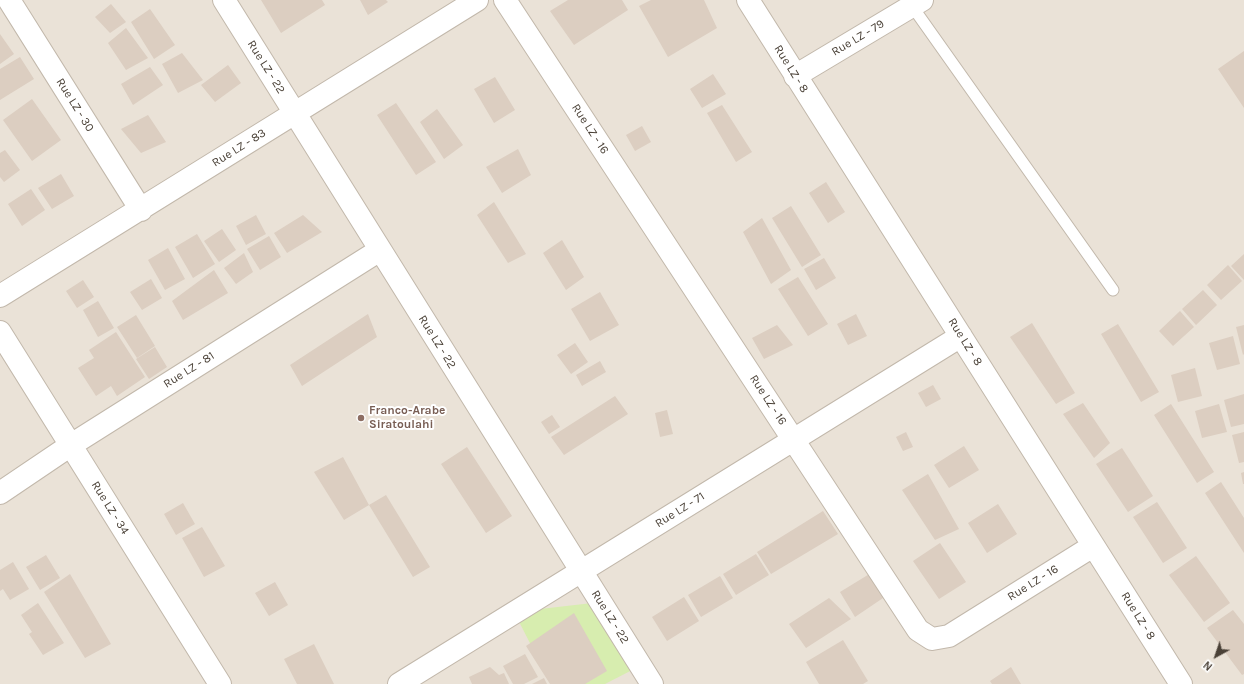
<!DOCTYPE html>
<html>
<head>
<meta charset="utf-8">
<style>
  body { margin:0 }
  #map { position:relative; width:1244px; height:684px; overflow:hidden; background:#f6f1e9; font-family:Karla,sans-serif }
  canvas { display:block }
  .north { position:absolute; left:1196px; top:636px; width:40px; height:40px; -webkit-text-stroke:3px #fff; paint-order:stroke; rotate:220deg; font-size:11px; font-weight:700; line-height:16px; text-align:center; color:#4a4137 }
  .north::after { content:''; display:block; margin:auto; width:14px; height:18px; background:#4a4137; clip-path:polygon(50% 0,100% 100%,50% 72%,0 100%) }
</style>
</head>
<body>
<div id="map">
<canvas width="1244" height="684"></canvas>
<div class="north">N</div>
</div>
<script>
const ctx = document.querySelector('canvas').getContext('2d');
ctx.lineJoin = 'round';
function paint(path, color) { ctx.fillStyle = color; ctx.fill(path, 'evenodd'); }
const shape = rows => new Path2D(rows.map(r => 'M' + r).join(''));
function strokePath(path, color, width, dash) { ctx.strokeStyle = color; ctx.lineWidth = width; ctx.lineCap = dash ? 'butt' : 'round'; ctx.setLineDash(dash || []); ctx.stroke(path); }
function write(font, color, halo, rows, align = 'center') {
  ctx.font = font + ' Karla,sans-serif'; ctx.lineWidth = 4; ctx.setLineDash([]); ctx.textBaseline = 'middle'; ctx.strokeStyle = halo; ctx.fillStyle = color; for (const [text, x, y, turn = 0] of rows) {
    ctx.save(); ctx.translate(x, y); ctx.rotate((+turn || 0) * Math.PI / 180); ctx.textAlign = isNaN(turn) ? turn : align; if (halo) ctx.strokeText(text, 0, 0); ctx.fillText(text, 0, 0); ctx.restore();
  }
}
paint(shape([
  [0,0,1244,0,1244,684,0,684]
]), '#eae2d7');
paint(shape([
  [601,602,640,666,605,684,551,684,514,612]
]), '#d7edaf');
paint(shape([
  [261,0,322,0,325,5,281,33],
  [360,0,386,0,388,2,368,15],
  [568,0,622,0,628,10,574,45,550,11],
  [651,0,704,0,717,28,668,57,639,6],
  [111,4,126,22,110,33,95,17],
  [150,9,175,45,154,59,131,22],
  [126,28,148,58,126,70,108,43],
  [0,34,14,54,0,64],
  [1244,51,1244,108,1218,69],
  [182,53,203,80,178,93,162,64],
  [20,57,34,79,0,100,0,69],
  [228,65,241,83,215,102,201,85],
  [150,67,163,85,133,105,121,84],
  [713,74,726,94,702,108,690,89],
  [495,77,515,110,494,123,474,89],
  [32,99,61,140,32,161,3,120],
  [396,103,436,162,416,175,377,115],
  [722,105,752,152,736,162,707,113],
  [437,109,463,145,444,159,420,122],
  [148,115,166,142,141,153,121,129],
  [642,126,651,142,635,151,626,135],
  [518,149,531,175,502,193,486,167],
  [5,150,20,170,4,182,0,177,0,153],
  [61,174,74,196,52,209,38,188],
  [826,182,845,212,828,223,809,193],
  [31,189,45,210,22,226,8,204],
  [494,202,526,254,508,263,477,215],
  [791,206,821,255,802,267,772,218],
  [256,215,266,234,246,245,236,226],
  [303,215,322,232,287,253,274,233],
  [762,218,791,270,771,284,743,232],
  [222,229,236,250,219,262,204,241],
  [197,234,215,264,193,278,175,247],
  [269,236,281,257,260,270,247,249],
  [562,240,584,277,566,290,543,253],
  [168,248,185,279,165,290,148,260],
  [244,253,253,272,236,284,224,268],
  [1244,254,1244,280,1231,266],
  [824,258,836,278,816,290,804,269],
  [1228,265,1242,281,1221,300,1207,285],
  [214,270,228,293,183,320,172,301],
  [798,277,828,324,808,336,778,289],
  [151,279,162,298,142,310,130,292],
  [83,280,94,297,77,308,66,291],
  [1203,290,1217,305,1196,325,1182,309],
  [600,292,619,325,590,341,571,309],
  [98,301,114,328,98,337,83,310],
  [1180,311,1194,327,1173,346,1159,331],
  [368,314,377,337,302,386,290,365],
  [856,314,867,336,848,345,837,324],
  [136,315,155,346,137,358,117,327],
  [1032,323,1075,393,1056,404,1010,337],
  [1118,324,1159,392,1141,402,1101,334],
  [777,325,793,345,764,359,752,338],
  [1244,325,1244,354,1243,355,1236,327],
  [116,332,145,377,117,396,111,386,96,396,78,368,94,358,89,350],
  [1233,336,1240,364,1217,370,1209,343],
  [575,343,588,362,571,374,557,355],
  [155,347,167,367,149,379,136,359],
  [600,361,606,372,582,386,576,375],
  [1195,368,1202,396,1178,402,1171,375],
  [933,385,941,399,926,407,918,393],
  [1244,394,1244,424,1231,427,1224,400],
  [615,396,628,414,564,455,551,437],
  [1083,403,1110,443,1094,458,1063,414],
  [1171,404,1214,472,1197,483,1154,415],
  [1219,404,1227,432,1202,438,1195,411],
  [667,410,673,434,660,437,655,413],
  [552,415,560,427,549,434,541,422],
  [906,432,913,447,903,451,896,437],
  [1244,432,1244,462,1239,463,1232,435],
  [964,446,979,470,949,488,934,465],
  [467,447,512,516,486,533,441,464],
  [1122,448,1153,496,1128,512,1096,464],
  [343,457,369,505,386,495,430,567,413,577,369,505,344,520,314,472],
  [1244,472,1244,484,1243,484,1241,473],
  [928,474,959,529,935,540,902,490],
  [1221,482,1244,518,1244,553,1205,493],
  [1157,502,1187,548,1163,563,1133,517],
  [183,503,195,524,176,535,164,514],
  [998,504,1017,534,987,553,968,523],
  [823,511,838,534,771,574,757,552],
  [202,527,225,566,204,577,182,538],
  [940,543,966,582,939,599,913,561],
  [756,554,769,575,736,595,723,574],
  [46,555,60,578,40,590,26,567],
  [1196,556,1230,603,1204,622,1169,575],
  [13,562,29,589,10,600,3,589,0,591,0,570],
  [871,573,886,596,855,617,840,592],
  [70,574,111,644,85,658,44,592],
  [720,576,733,598,701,617,688,595],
  [275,582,288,605,269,616,255,593],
  [684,597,699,621,667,641,652,617],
  [829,598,851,619,806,648,789,624],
  [38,603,64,643,43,655,29,634,32,632,21,615],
  [1233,610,1244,624,1244,674,1242,675,1207,628],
  [574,613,607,671,585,684,550,684,526,646],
  [843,640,868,681,863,684,819,684,806,662],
  [314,644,334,684,297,684,284,659],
  [525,654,538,677,524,684,513,684,503,666],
  [490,667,499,675,504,673,509,684,472,684,469,677],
  [1011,667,1021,684,992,684,990,681],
  [544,678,547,684,532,684]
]), '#dccec1');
const lane = shape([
  [912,6,1113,290]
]);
const street = shape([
  [9,0,141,210],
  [224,0,652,684],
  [505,0,918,630,932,639,949,636,1093,546],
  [748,0,1181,684],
  [795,76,922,0],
  [0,296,477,0],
  [0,332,220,684],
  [0,493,71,445,380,250],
  [399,684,961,336]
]);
strokePath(lane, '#c2b8ab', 13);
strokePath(street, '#c2b8ab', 24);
strokePath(lane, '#fff', 11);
strokePath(street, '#fff', 22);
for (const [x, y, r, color] of [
  [361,418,4,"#8d6e63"]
]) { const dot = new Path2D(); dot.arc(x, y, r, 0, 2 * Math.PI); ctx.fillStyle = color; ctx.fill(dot); strokePath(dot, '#fff', 1.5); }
write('12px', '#4a4137', '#fff', [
  ["Rue LZ - 79",858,38,-31],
  ["Rue LZ - 22",266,67,58],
  ["Rue LZ - 8",791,69,58],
  ["Rue LZ - 30",75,105,58],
  ["Rue LZ - 16",590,129,57],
  ["Rue LZ - 83",239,148,-32],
  ["Rue LZ - 22",437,342,58],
  ["Rue LZ - 8",965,342,58],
  ["Rue LZ - 81",189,370,-32],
  ["Rue LZ - 16",768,400,57],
  ["Rue LZ - 34",110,508,58],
  ["Rue LZ - 71",680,510,-32],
  ["Rue LZ - 16",1033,583,-32],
  ["Rue LZ - 8",1138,616,58],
  ["Rue LZ - 22",610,617,58]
]);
write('bold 12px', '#785e54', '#fff', [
  ["Franco-Arabe",369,411],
  ["Siratoulahi",369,425]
], 'left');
</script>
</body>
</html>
